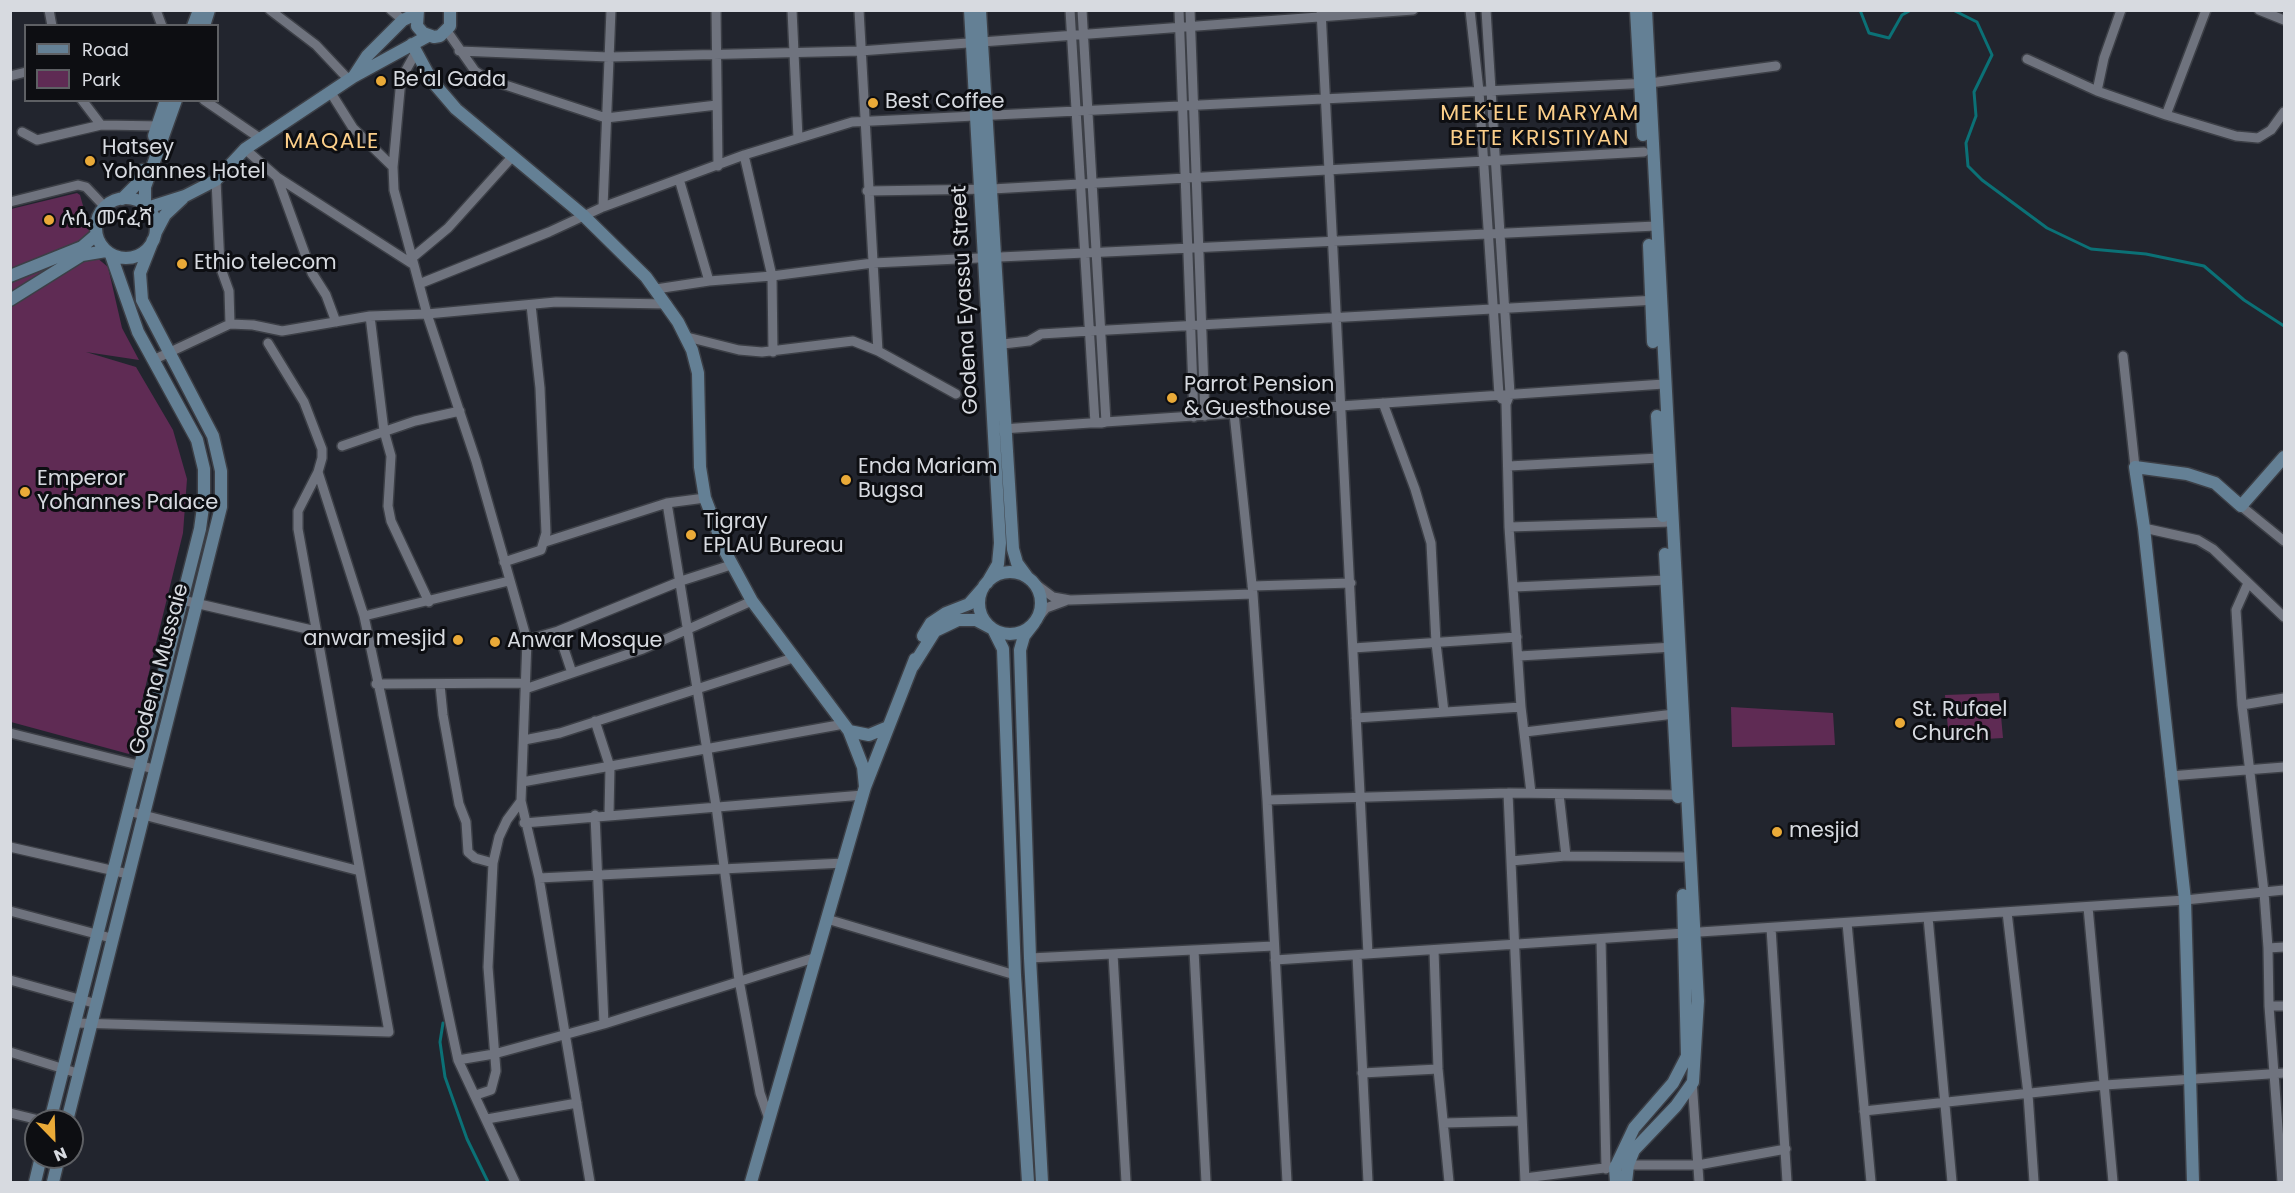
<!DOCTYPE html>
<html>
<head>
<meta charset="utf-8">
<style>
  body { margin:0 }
  #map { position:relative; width:2295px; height:1193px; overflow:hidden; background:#22252e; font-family:Poppins,sans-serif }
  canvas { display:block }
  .frame { position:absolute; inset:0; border:12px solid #d7dae0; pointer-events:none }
  .legend { position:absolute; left:24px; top:24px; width:195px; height:78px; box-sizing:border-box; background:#0d0e12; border:2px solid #5e6064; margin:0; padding:8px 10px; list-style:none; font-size:18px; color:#d7dae0 }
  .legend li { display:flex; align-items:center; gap:12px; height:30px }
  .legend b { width:30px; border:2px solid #5e6064 }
  .north { position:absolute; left:24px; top:1109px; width:60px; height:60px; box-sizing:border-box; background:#0d0e12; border:2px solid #5e6064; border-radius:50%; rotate:157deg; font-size:16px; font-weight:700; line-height:24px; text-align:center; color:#d7dae0 }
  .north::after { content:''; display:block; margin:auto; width:21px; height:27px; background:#eaaa38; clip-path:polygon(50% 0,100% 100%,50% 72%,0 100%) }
</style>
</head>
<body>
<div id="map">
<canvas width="2295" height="1193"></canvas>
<div class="frame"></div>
<ul class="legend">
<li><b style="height:8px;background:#648095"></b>Road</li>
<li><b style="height:16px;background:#5f2b54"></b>Park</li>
</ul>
<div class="north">N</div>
</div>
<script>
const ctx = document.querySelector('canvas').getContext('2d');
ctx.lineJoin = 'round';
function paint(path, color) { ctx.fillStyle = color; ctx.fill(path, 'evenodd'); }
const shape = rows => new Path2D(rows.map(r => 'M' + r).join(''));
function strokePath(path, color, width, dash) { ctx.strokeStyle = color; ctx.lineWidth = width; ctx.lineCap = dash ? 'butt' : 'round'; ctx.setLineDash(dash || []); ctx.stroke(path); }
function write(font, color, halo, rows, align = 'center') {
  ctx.font = font + ' Poppins,"Noto Sans Ethiopic",sans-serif'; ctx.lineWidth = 6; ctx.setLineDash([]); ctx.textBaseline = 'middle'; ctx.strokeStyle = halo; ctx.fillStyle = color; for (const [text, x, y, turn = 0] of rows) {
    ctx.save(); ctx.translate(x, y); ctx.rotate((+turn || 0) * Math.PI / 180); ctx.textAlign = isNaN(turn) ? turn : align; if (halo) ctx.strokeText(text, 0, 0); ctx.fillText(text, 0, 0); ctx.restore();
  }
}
paint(shape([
  [77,193,80,195,89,227,89,243,96,257,108,267,122,328,139,360,86,352,136,367,173,430,187,479,183,533,129,754,11,722,11,209],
  [1999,693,2003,738,1949,741,1945,695],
  [1731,707,1833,713,1835,745,1732,747]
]), '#5f2b54');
strokePath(shape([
  [1860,10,1869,33,1889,38,1902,15,1911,10],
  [1953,10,1977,22,1992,55,1974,92,1976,116,1966,143,1968,166,1982,180,2047,228,2091,249,2146,254,2204,266,2244,300,2284,326],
  [443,1023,440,1042,445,1077,467,1139,488,1182]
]), '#0b7176', 3);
const street = shape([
  [49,10,52,26],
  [156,10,162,26],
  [270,10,316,45,349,80],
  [391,10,403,20],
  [716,10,718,166],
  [792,10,798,138],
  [859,10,878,351],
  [1070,10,1095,423,1101,423,1106,422,1082,10],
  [1179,10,1194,417],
  [1190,10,1205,416],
  [1321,10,1368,954],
  [1470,10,1479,91,1499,395,1502,399],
  [1486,10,1510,394,1506,404,1509,527,1521,707,1531,793],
  [2121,10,2104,58,2097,91,2166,115,2206,10],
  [2259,10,2284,20],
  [447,31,475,71,487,79,606,118,717,105],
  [459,51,609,57,860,51,1413,10],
  [416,52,401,79,393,167,394,190,427,314,476,461,527,640,521,801,539,878,590,1182],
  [2027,59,2097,91],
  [10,76,26,72],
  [331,93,353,128,393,167],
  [82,100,101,125],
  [204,100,261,139],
  [2166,115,2236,136,2258,138,2271,130,2284,112],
  [22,132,37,140,101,125,162,126],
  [245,149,277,177,414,265],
  [744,155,772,276,773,352],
  [277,177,312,273,326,295,336,322],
  [679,179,709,281],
  [216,180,220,266,229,291,230,324],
  [867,191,992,189,1644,152],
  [10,202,78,185,86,187,105,207],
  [603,207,611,10],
  [412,258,448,228,512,157],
  [419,284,549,232,603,207,744,155,852,122,1650,83,1776,66],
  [656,289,709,281,772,276,873,263,1656,226],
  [370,316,384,431,391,456,388,506,391,521,429,602],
  [687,337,739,350,762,352,853,341,878,351,956,394],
  [1003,344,1029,341,1041,334,1090,331,1657,300],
  [2123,356,2135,467],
  [153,360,230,324,253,325,282,331,370,316,427,314,556,302,667,304],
  [1383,403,1415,489,1431,543,1436,643,1444,712],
  [1234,413,1253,594,1267,800,1287,1182],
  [1002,429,1664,384],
  [342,446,415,421,460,411],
  [1509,466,1659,458],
  [318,472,364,616,458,1060,515,1182],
  [667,503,716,806,739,980,760,1093,769,1119],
  [2241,506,2284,541],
  [1509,527,1671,522],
  [2144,528,2198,540,2213,549,2284,617],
  [545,542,667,503,705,498],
  [504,562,541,550,546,533,540,388,531,305],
  [1033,582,1053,597,1070,600,1253,594],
  [2248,583,2236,610,2242,705,2264,892,2268,948,2284,947],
  [1252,586,1351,583],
  [1514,587,1667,580],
  [182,600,316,631],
  [364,616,509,581],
  [1038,618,1046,608,1065,601],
  [558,631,572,673],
  [527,640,558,631,681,581,731,565],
  [1353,648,1517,637],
  [1519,656,1674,647],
  [376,684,525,683],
  [440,685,443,715,459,804,466,822,468,852,475,858,493,863],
  [525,689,643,649,752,601],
  [2242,705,2284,698],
  [1356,718,1521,707],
  [595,721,610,767,609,814],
  [1525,732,1674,714],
  [10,733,154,769],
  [524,740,560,733,793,658],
  [2170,776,2284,767],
  [522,782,844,724],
  [1508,793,1525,1182],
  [1559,794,1566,856],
  [1267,800,1508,793,1682,795],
  [128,811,360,871],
  [595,815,604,1024],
  [524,823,863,795],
  [10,847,128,874],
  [1511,861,1566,856,1689,857],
  [539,878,844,863],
  [2088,907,2113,1182],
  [10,911,111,938],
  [2007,912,2028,1094,2034,1182],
  [1928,917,1952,1182],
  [827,919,1015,975],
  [1847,923,1871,1182],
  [1771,928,1787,1182],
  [1601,939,1606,1169],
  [2268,948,2269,1006,2282,1182],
  [1194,950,1206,1182],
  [1434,950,1438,1069,1449,1182],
  [1113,954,1126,1182],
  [1357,955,1368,1182],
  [1030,958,1274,946],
  [1275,960,2185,900,2284,890],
  [10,980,97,1004],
  [2269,1006,2284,1006],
  [75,1023,389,1032,298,529,298,511,318,472,322,458,322,449,304,402,268,343],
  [10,1052,77,1073],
  [458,1060,494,1054,604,1024,817,957],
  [1362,1073,1438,1069],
  [1692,1080,1699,1182],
  [476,1095,491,1090,496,1071,488,967,493,863,499,837,507,820,521,801],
  [1864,1111,2105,1085,2284,1073],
  [10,1113,43,1121],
  [487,1119,577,1103],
  [1444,1123,1521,1121],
  [1525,1178,1628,1165,1698,1165,1786,1149]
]);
const secondary = shape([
  [418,10,417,26,423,33,434,37,440,36,450,26,450,10],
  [970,10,1000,543,998,564,987,583],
  [980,10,1013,549,1017,563,1028,578],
  [1636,10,1643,135],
  [193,26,199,10],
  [204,26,209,10],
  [412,44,432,81,456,109,583,215,646,277,678,322,692,350,698,373,700,467,705,498,726,553,752,601,849,731,863,767,865,787],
  [354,76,367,56,403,20,416,14],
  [154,136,166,100],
  '96 228a30 30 0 1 1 60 0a30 30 0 1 1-60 0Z',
  [122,199,138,183,143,170],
  [145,206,145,187,176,100],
  [147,208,185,196,216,180,245,149,353,77,428,36],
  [156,232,165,215,182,199],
  [1649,245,1653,342],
  [10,276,82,247,96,235],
  [10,300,82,255,106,251],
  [1657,416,1663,516],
  [1665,554,1678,797],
  '979 603a31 31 0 1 1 62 0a31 31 0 1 1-62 0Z',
  [1034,623,1024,636,1020,650,1030,958,1042,1182],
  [923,636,931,623,946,613,969,604,983,588],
  [913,666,935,631,958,620,976,620,993,629,1003,649,1015,975,1028,1182],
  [849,731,869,735,888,727],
  [50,1121,200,529,204,500,204,469,197,440,138,332,111,255],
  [67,1121,221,507,221,471,213,436,142,300,140,273,153,240],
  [35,1182,41,1157],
  [53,1182,59,1157],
  [751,1182,865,787,915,659],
  [1616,1182,1615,1168,1634,1128,1673,1083,1687,1056,1683,895],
  [1626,1182,1628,1165,1634,1150,1676,1106,1693,1082,1698,1001,1646,10],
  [2193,1182,2185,900,2144,528,2135,467,2187,474,2215,483,2241,506,2284,457]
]);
strokePath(street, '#3c3f46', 12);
strokePath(secondary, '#3c3f46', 15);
strokePath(street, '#6f737e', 9);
strokePath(secondary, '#648095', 12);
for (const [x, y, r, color] of [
  [381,81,6,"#eaaa38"],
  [873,103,6,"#eaaa38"],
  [90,161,6,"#eaaa38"],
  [49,220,6,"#eaaa38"],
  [182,264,6,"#eaaa38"],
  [1172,398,6,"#eaaa38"],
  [846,480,6,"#eaaa38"],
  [25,492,6,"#eaaa38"],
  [691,535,6,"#eaaa38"],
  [458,640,6,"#eaaa38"],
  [495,642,6,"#eaaa38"],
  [1900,723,6,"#eaaa38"],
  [1777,832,6,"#eaaa38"]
]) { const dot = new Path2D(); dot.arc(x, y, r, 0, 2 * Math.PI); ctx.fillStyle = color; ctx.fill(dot); strokePath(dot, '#0d0e12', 2); }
write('21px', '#d7dae0', '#0d0e12', [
  ["Be'al Gada",393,81],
  ["Best Coffee",885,103],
  ["Hatsey",102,149],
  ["Yohannes Hotel",102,173],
  ["ሉሲ መናፈሻ",61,220],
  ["Ethio telecom",194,264],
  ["Parrot Pension",1184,386],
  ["& Guesthouse",1184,410],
  ["Enda Mariam",858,468],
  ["Bugsa",858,492],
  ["Emperor",37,480],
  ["Yohannes Palace",37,504],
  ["Tigray",703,523],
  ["EPLAU Bureau",703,547],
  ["anwar mesjid",446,640,"right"],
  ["Anwar Mosque",507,642],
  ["St. Rufael",1912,711],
  ["Church",1912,735],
  ["mesjid",1789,832]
], 'left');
write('21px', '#d7dae0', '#0d0e12', [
  ["Godena Eyassu Street",966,300,-93],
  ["Godena Mussaie",160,669,-75]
]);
ctx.letterSpacing = '1.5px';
write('22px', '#fccf8a', '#0d0e12', [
  ["MEK'ELE MARYAM",1540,114],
  ["BETE KRISTIYAN",1540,139],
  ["MAQALE",332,142]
]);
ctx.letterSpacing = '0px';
</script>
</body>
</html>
